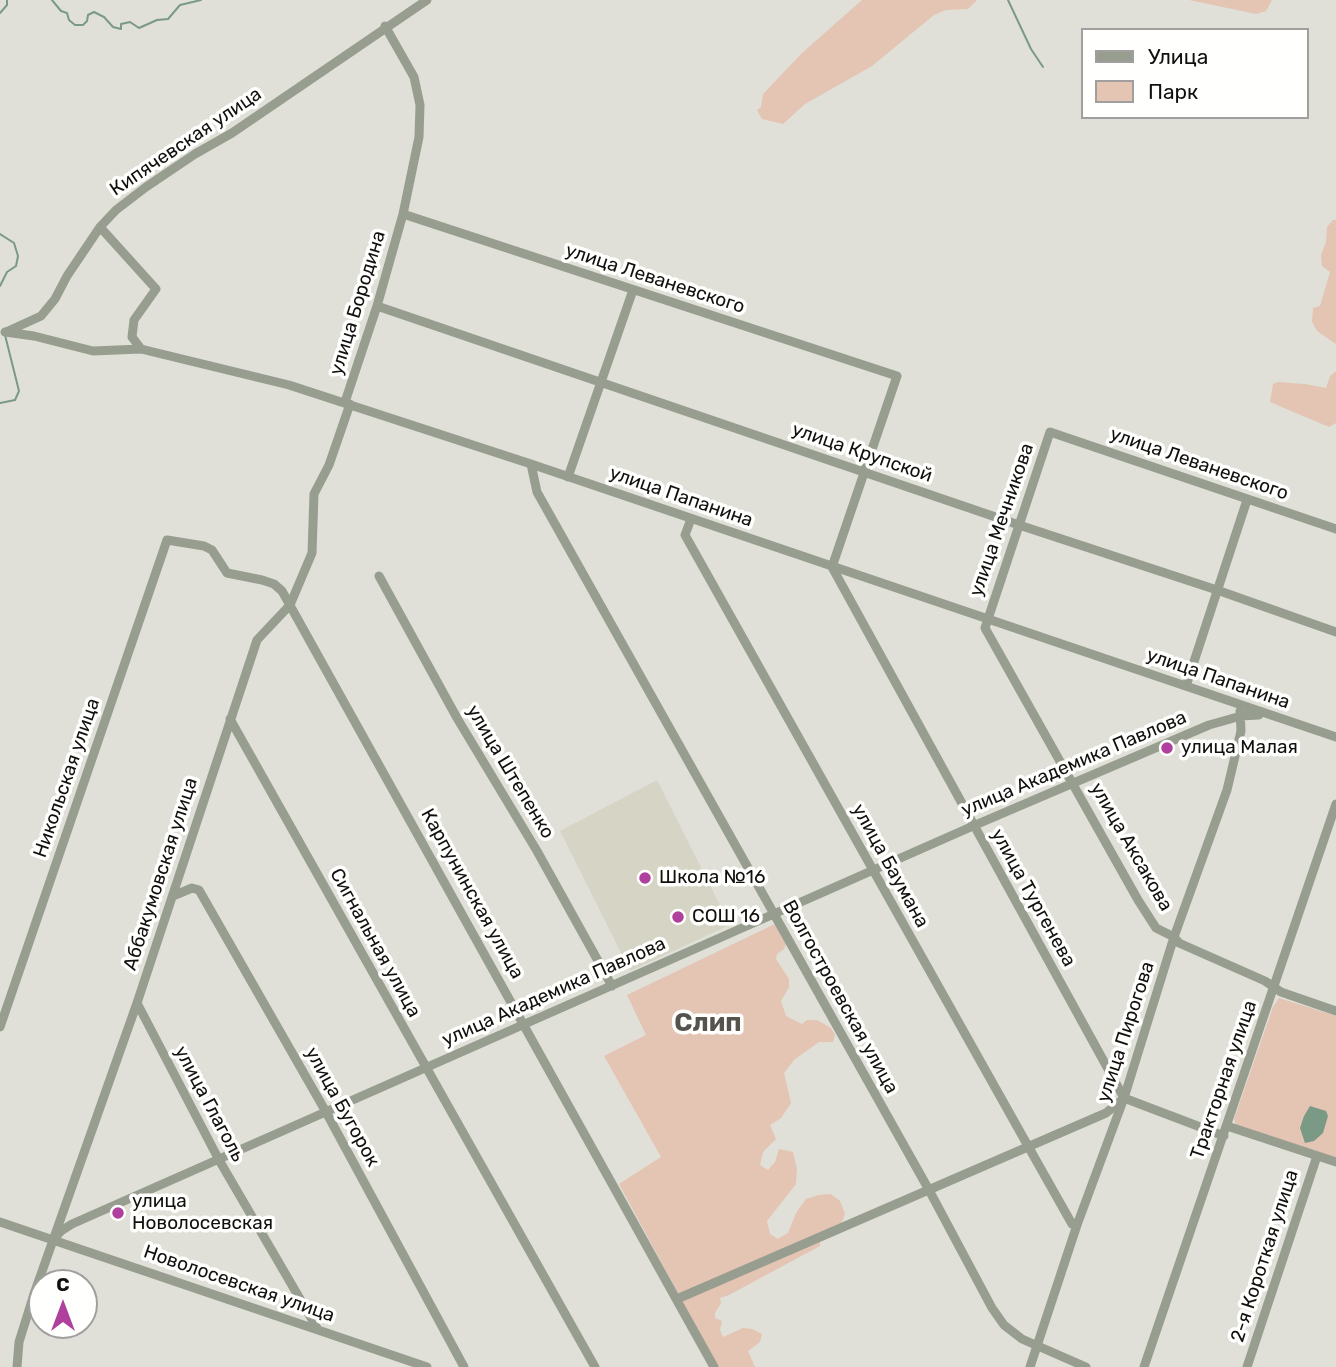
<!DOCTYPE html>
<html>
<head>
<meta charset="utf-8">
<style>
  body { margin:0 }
  #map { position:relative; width:1336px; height:1367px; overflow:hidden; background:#e0e0d8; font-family:Rubik,sans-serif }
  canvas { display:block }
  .legend { position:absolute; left:1081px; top:28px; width:228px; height:91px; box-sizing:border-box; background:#fffffe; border:2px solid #a09f9e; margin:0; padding:9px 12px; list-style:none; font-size:21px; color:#11100e }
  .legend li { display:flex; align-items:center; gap:14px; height:35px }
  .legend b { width:35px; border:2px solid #a09f9e }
  .north { position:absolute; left:28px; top:1269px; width:70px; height:70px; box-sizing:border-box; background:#fffffe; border:2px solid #a09f9e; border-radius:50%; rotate:0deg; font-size:19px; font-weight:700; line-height:28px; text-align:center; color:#11100e }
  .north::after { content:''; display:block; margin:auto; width:24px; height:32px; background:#b0409d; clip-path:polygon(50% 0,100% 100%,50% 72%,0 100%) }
</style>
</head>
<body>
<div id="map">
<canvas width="1336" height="1367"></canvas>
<ul class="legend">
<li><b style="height:9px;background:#979e90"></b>Улица</li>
<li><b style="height:19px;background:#e4c4b2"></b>Парк</li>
</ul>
<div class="north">С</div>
</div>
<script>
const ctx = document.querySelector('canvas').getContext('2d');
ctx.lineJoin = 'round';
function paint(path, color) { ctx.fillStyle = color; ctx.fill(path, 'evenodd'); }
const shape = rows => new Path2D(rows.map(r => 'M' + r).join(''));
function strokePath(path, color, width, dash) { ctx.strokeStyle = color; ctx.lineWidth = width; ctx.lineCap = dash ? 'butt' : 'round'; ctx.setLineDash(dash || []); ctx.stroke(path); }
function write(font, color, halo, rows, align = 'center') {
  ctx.font = font + ' Rubik,sans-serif'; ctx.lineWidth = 7; ctx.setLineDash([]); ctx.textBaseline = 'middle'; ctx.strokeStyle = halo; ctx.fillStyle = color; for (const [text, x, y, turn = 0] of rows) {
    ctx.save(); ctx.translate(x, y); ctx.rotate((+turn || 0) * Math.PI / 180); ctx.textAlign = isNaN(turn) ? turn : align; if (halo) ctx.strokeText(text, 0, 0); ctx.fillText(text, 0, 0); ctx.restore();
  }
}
paint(shape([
  [657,780,730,925,630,971,560,831]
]), '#d5d4c5');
paint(shape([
  [862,0,977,0,968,9,946,10,934,15,872,66,805,104,783,124,762,119,757,110,761,107,763,94,802,53],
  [1189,0,1272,0,1266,11,1256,14],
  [1333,220,1336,220,1336,344,1317,331,1312,322,1313,308,1320,306,1330,272,1322,266,1321,255,1326,242,1327,227],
  [1336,371,1336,423,1329,427,1270,402,1273,384,1278,382,1305,384,1326,388,1330,376],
  [775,924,786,944,784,949,777,954,776,959,789,979,789,987,781,1001,786,1016,802,1024,807,1020,817,1020,831,1028,835,1035,833,1042,819,1042,794,1060,784,1073,791,1103,781,1118,770,1125,776,1139,763,1152,760,1165,768,1170,775,1162,779,1149,793,1152,797,1169,796,1184,767,1221,770,1234,778,1239,788,1233,796,1213,806,1199,819,1195,831,1194,840,1201,845,1214,841,1225,820,1236,820,1246,729,1295,720,1298,721,1303,715,1313,715,1318,722,1321,720,1330,723,1337,743,1328,752,1329,762,1334,760,1342,748,1351,755,1367,718,1367,619,1184,661,1157,604,1056,646,1035,627,995],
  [1279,998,1336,1016,1336,1158,1236,1125,1234,1119,1273,1007]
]), '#e4c4b2');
paint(shape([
  [1310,1106,1326,1111,1328,1116,1323,1133,1314,1141,1305,1143,1300,1128,1304,1116]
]), '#7a9a85');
strokePath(shape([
  [52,0,61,11,67,13,69,20,75,25,83,25,87,21,88,15,94,12,104,17,113,27,121,29,121,24,130,22,139,28,157,20,168,19,180,5,201,0],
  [1008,0,1031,49,1043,67],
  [0,13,7,5,7,0],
  [0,234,14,243,18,256,16,266,7,272,0,286],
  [0,403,15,400,19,391,5,335]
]), '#7a9a85', 2);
strokePath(shape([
  [403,214,897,376,832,567,1124,1098],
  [100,227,156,289,134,320,132,337,141,349],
  [377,306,1019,525,1217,590,1336,632],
  [5,332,34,336,93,351,141,349,289,385,531,464,1336,737],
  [6,332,41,316,55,299,67,276,100,227,116,210,146,187,195,154,232,133,427,0],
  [345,402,377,306,403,214,419,137,420,105,414,77,385,26],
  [531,464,537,492,929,1190,992,1308,1004,1325,1022,1339,1086,1367],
  [568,477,633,290],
  [691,519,685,535,1028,1146,1072,1224,1077,1225],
  [1336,529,1050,432,985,628,1138,900,1156,928,1174,937,1179,943,1265,981,1281,992,1336,1011],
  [379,576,457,718,537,851,612,986],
  [1186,686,1247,500],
  [230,719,595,1367],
  [173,896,192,888,199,890,326,1112,464,1367],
  [137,1003,219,1160,317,1328],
  [0,1027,167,540,204,546,212,550,227,573,262,580,274,584,282,591,714,1367],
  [1124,1098,1224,1136],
  [1227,1126,1336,1162],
  [0,1222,427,1367],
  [53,1240,61,1231,72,1224,973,826,1209,725,1241,716,1259,715],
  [677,1299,1106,1113,1123,1099],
  [17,1367,19,1342,34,1294,137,1003,257,640,290,605,312,553,314,494,329,465,350,404],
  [1030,1367,1077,1225,1124,1098,1174,937,1227,790,1241,731,1240,711],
  [1144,1367,1336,804],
  [1247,1367,1317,1156]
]), '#979e90', 9);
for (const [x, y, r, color] of [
  [1167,748,7,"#b0409d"],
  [645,878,7,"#b0409d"],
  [678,917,7,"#b0409d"],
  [118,1213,7,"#b0409d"]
]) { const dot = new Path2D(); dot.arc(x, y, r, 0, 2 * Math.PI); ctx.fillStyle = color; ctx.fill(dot); strokePath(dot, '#fffffe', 2.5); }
write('19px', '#11100e', '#fffffe', [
  ["Кипячевская улица",186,142,-34],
  ["улица Леваневского",655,279,18],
  ["улица Бородина",358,303,-73],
  ["улица Крупской",862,453,19],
  ["улица Леваневского",1199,464,19],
  ["улица Папанина",681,497,19],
  ["улица Мечникова",1002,520,-71],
  ["улица Папанина",1218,679,19],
  ["улица Академика Павлова",1074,764,-23],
  ["улица Штепенко",510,772,59],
  ["Никольская улица",67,778,-71],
  ["улица Аксакова",1131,847,60],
  ["улица Баумана",890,866,61],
  ["Аббакумовская улица",161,874,-72],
  ["Карпунинская улица",472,894,61],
  ["улица Тургенева",1033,898,61],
  ["Сигнальная улица",375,943,61],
  ["улица Академика Павлова",554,992,-24],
  ["Волгостроевская улица",840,997,61],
  ["улица Пирогова",1126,1032,-72],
  ["Тракторная улица",1224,1080,-71],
  ["улица Глаголь",209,1104,62],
  ["улица Бугорок",342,1107,61],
  ["2-я Короткая улица",1265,1256,-72],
  ["Новолосевская улица",239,1284,19]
]);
write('19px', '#11100e', '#fffffe', [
  ["улица Малая",1181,748],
  ["Школа №16",659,878],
  ["СОШ 16",692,917],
  ["улица",132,1202],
  ["Новолосевская",132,1224]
], 'left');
write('bold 26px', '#54534c', '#fffffe', [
  ["Слип",708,1023]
]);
</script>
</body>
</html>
